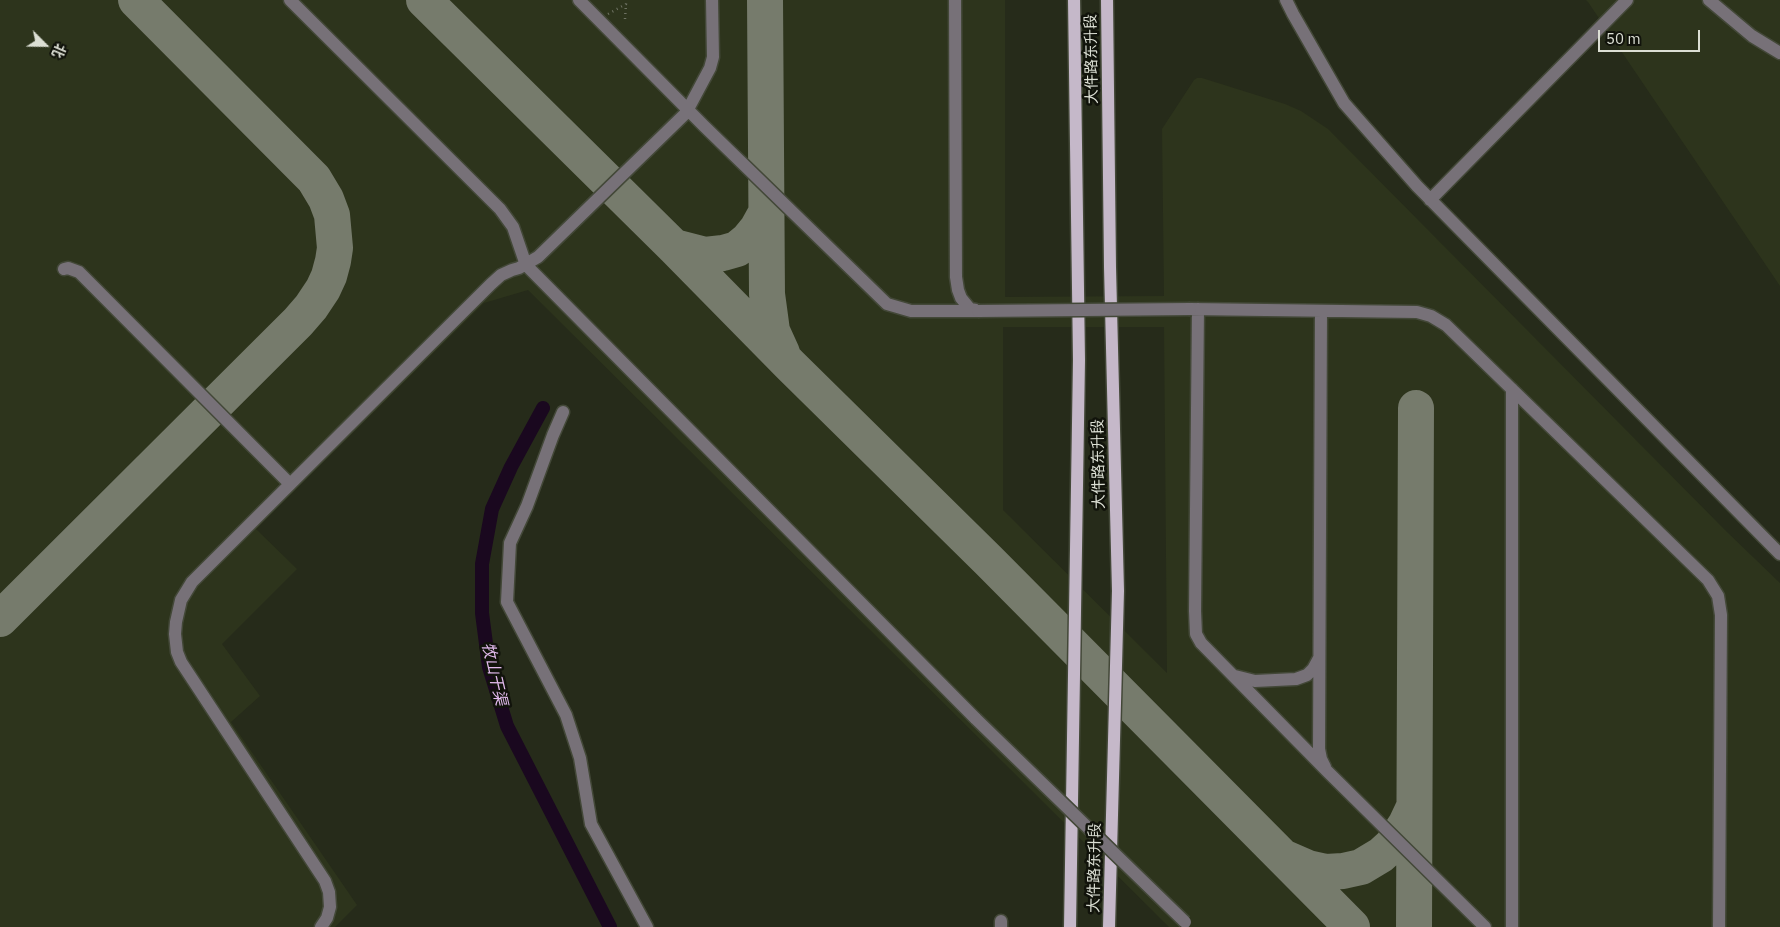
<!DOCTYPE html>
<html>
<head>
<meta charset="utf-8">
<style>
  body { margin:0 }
  #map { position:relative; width:1780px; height:927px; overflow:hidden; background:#262b1a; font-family:"IBM Plex Sans","Noto Sans SC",sans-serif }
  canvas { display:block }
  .north { position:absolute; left:20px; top:20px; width:50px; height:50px; -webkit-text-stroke:4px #11130b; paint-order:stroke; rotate:113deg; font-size:14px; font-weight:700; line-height:20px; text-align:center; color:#dcdfd4 }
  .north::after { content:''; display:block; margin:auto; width:18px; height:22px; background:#dcdfd4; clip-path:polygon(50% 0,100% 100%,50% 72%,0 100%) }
  .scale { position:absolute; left:1598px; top:30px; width:102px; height:22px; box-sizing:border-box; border:2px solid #dcdfd4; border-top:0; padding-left:6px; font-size:15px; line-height:18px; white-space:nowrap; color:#dcdfd4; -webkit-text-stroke:4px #11130b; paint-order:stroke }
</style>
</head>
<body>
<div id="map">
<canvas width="1780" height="927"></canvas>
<div class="north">北</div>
<div class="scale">50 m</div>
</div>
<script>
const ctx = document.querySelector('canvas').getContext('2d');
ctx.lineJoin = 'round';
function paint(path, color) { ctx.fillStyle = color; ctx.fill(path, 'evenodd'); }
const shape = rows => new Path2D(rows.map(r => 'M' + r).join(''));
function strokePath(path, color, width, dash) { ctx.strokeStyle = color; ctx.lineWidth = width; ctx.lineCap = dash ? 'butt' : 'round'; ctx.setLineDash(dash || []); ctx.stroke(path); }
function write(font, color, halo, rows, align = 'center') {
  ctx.font = font + ' "IBM Plex Sans","Noto Sans SC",sans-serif'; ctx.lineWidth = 5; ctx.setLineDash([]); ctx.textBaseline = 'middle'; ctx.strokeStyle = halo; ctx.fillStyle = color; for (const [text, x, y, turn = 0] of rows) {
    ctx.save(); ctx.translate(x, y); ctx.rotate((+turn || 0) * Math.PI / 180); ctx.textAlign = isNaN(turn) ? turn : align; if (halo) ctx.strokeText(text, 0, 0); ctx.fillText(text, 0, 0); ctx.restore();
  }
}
paint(shape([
  [0,0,1005,0,1005,297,1164,296,1162,129,1194,80,1197,78,1202,78,1285,104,1301,111,1328,129,1726,531,1780,583,1780,927,1169,927,528,290,484,303,256,529,297,569,222,644,260,696,231,722,357,905,335,927,0,927],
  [1003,327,1164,327,1167,673,1003,510],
  [1586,0,1780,0,1780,286,1588,2]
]), '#2d341c');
strokePath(shape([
  [543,408,511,467,492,509,482,564,482,613,489,667,507,726,610,927]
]), '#1a081f', 14);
strokePath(shape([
  [424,0,674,247,790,365,989,561,1352,927],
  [765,0,767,294,772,331,782,353],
  [674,247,705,255,723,253,737,249,748,240,757,229,767,211],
  [0,619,298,322,311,307,323,289,329,276,333,261,335,248,332,215,326,199,314,179,136,0],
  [1285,858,1308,868,1326,872,1343,871,1361,867,1381,855,1392,845,1406,824,1414,807],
  [1414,927,1416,408]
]), '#767b6c', 36);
const minor = shape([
  [290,0,500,209,513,227,526,265,976,719],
  [579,0,704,126,887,304,911,311,978,311],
  [955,0,956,277,958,290,961,298,970,309,976,310],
  [1286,0,1293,14,1344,103,1417,186,1780,554],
  [1709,0,1752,36,1780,53],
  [1430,200,1627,0],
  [64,269,68,268,79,272,290,484],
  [1190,309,1417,312,1431,316,1446,325,1708,580,1718,596,1721,615,1719,927],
  [1198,309,1195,611,1196,634,1201,643,1327,771,1485,927],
  [1321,311,1319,749,1321,759,1325,767],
  [563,412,553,435,527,506,510,543,507,602,566,715,580,758,591,824,647,927],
  [1235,676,1255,681,1296,679,1307,675,1313,669,1319,658],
  [1001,921,1001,927],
  [321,927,327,918,330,907,329,892,325,881,181,662,177,652,175,634,176,622,181,600,192,582,198,576,491,284,501,275,512,270,519,268,538,257,686,113,710,68,713,57,712,0],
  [1512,927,1512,389]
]);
const major = shape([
  [1107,0,1110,267,1118,591,1109,927],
  [1070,927,1079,360,1074,0]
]);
strokePath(minor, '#434838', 15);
strokePath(major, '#434838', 15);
strokePath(shape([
  [608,14,626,4,626,0],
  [625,19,626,4]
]), '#6f7364', 2.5, [1, 4]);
strokePath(minor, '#777178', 12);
strokePath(major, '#c5b8c9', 12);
const minorBridge = shape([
  [978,311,1190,309],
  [976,719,1185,922]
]);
strokePath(minorBridge, '#434838', 15, []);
strokePath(minorBridge, '#777178', 12);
write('15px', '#dcdfd4', '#11130b', [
  ["大件路东升段",1092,59,-91],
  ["大件路东升段",1099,464,-91],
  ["大件路东升段",1095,868,-89]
]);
write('italic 16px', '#e2baed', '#11130b', [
  ["牧山干渠",494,674,77]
]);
</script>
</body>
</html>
